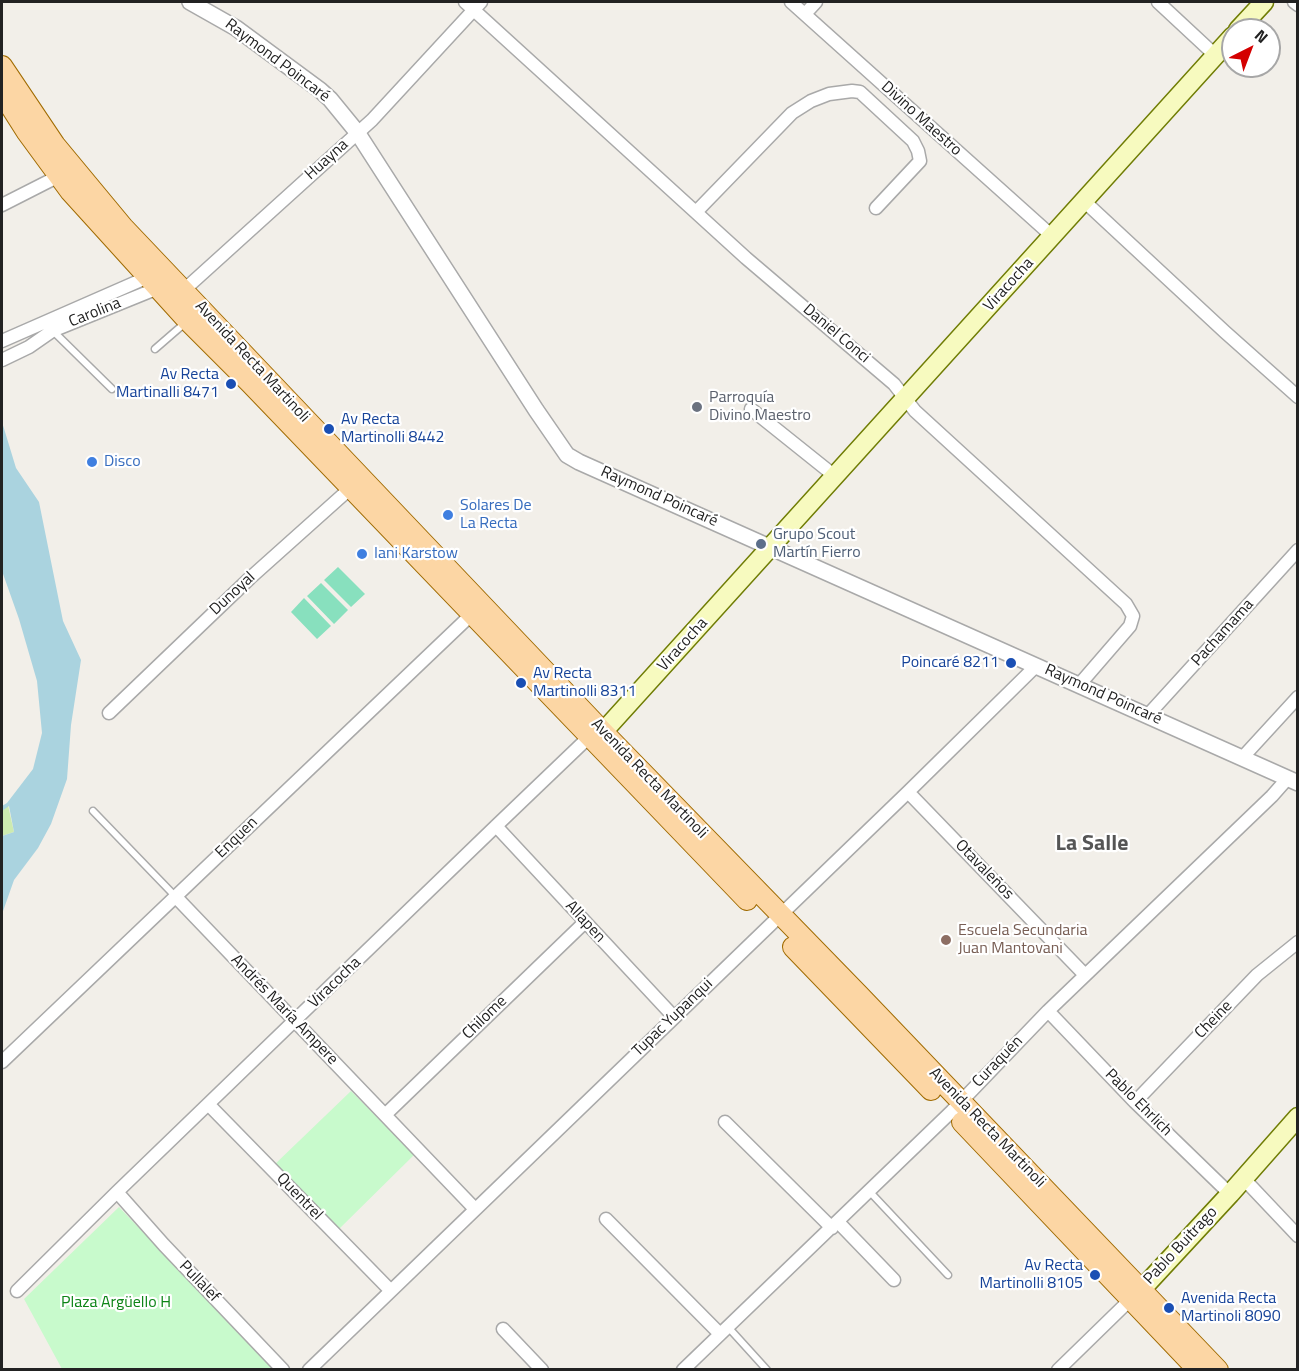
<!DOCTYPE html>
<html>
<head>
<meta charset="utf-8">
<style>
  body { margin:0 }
  #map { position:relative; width:1299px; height:1371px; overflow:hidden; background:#f2efe9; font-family:"Titillium Web",sans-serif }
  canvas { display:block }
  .frame { position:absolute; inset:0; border:3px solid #222; pointer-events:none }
  .north { position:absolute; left:1221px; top:18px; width:60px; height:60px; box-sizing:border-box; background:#fff; border:2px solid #a7a7a7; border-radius:50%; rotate:42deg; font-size:16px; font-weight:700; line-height:24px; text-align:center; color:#222 }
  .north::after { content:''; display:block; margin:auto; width:21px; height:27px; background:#d40000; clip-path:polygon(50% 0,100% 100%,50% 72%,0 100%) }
</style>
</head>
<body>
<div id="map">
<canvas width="1299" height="1371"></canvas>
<div class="frame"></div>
<div class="north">N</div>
</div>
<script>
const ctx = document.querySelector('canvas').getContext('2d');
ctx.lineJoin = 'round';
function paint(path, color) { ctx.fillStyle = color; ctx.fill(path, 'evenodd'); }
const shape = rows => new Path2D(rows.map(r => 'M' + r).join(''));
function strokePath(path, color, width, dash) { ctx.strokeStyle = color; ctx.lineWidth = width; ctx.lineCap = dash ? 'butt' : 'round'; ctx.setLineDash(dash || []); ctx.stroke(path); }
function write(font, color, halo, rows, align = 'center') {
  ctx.font = font + ' "Titillium Web",sans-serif'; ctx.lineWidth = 4.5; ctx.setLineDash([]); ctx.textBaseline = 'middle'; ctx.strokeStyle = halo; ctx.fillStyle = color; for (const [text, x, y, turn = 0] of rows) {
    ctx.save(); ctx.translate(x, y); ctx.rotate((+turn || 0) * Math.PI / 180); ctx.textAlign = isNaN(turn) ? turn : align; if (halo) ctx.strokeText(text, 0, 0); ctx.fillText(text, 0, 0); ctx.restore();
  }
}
paint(shape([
  [8,805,14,832,2,836,2,811]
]), '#cdebb0');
paint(shape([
  [351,1091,414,1155,337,1231,273,1166],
  [119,1207,273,1369,62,1369,24,1299]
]), '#c8facc');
paint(shape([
  [338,567,365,594,351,607,324,580],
  [321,583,348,610,334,624,307,596],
  [304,598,331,626,317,639,291,612]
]), '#88e0be');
paint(shape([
  [2,422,16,468,39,502,63,621,81,660,71,725,67,779,51,824,38,848,14,880,2,914,2,836,14,832,9,806,2,811,2,806,7,803,33,769,42,733,37,681,19,619,2,571]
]), '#aad3df');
const service = shape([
  [52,330,112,389],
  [155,349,185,323],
  [93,811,175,896],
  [870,1192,948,1275],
  [728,1327,767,1370]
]);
const minor = shape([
  [465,2,746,258,894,384,915,411,1126,604,1133,616,1130,626,1079,685],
  [791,2,1052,236],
  [1158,2,1215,55],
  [1294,2,1298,5],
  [805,14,816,2],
  [1084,201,1225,332,1298,397],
  [2,205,59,176],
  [696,212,792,113,811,101,829,94,852,91,860,92,913,141,918,151,920,161,876,208],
  [2,341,148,277],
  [2,360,29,347,52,331,158,288,171,286,184,290,372,120,481,2],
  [751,409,836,477],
  [109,713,250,578,354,485],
  [1148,715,1298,550],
  [1243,757,1298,697],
  [908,792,1085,975],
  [496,826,674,1017],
  [175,896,475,1209],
  [1048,1011,1135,1102,1230,1194],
  [2,1062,472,614],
  [1135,1102,1257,975,1298,942],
  [208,1104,390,1290],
  [386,1114,585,922],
  [725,1122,832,1228],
  [1244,1179,1298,1236],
  [117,1192,164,1245,283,1370],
  [606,1219,720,1334],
  [838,1222,894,1280],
  [17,1291,117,1192,496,826,589,737,596,735],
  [503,1329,542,1370],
  [309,1370,908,792,1036,666],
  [683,1370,952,1111,1048,1011,1272,796,1287,779],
  [1058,1370,1135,1295]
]);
const tertiary = shape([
  [190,2,236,28,320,90,330,99,357,132,536,410,567,455,579,462,1298,783]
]);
const secondary = shape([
  [1238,30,1264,2],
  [603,732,1233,36],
  [1142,1289,1230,1194,1298,1117]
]);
const primary = shape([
  [2,66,55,145,123,227,603,732,859,995,1218,1370],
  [2,93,26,131,70,191,188,321,250,383,747,900],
  [793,947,931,1090],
  [962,1122,1198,1370]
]);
strokePath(service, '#a9a9a9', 9);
strokePath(minor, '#a9a9a9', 15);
strokePath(tertiary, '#a9a9a9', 18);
strokePath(secondary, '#707d05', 21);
strokePath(primary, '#a06b00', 22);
strokePath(service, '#fff', 6);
strokePath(minor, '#fff', 12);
strokePath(tertiary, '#fff', 15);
strokePath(secondary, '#f7fabf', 18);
strokePath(primary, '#fcd6a4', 20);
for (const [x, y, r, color] of [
  [231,384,6,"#1a4fb4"],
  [697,407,6,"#6b7280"],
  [329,429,6,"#1a4fb4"],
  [92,462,6,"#3f7fe0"],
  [448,515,6,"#3f7fe0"],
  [761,544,6,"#5c6f8a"],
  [362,554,6,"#3f7fe0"],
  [1011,663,6,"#1a4fb4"],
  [521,683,6,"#1a4fb4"],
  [946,940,6,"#8d6e63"],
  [1095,1275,6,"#1a4fb4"],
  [1169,1308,6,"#1a4fb4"]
]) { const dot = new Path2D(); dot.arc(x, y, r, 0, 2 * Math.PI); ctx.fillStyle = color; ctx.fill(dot); strokePath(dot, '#fff', 2); }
write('16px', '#222', '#fff', [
  ["Raymond Poincaré",277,61,37],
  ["Divino Maestro",921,119,42],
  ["Huayna",327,160,-42],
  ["Viracocha",1009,285,-48],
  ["Carolina",95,313,-22],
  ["Daniel Conci",836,334,40],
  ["Avenida Recta Martinoli",252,362,47],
  ["Raymond Poincaré",659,497,24],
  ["Dunoyal",233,594,-43],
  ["Pachamama",1223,633,-48],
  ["Viracocha",683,645,-48],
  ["Raymond Poincaré",1103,695,24],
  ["Avenida Recta Martinoli",649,779,46],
  ["Enquen",237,838,-44],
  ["Otavaleños",984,870,46],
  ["Allapen",585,922,47],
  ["Viracocha",335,983,-44],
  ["Andrés María Ampere",284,1010,46],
  ["Chilome",485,1018,-44],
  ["Tupac Yupanqui",673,1018,-44],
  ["Cheine",1214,1020,-46],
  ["Curaquén",998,1062,-46],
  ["Pablo Ehrlich",1138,1103,45],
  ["Avenida Recta Martinoli",987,1128,46],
  ["Quentrel",299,1197,46],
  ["Pablo Buitrago",1181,1246,-47],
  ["Pullalef",199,1282,46]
]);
write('16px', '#164399', '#fff', [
  ["Av Recta",219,375],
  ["Martinalli 8471",219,393],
  ["Av Recta",341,420,"left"],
  ["Martinolli 8442",341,438,"left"],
  ["Poincaré 8211",999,663],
  ["Av Recta",533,674,"left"],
  ["Martinolli 8311",533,692,"left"],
  ["Av Recta",1083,1266],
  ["Martinolli 8105",1083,1284],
  ["Avenida Recta",1181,1299,"left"],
  ["Martinoli 8090",1181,1317,"left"]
], 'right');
write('16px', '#5b616d', '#fff', [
  ["Parroquía",709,398],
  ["Divino Maestro",709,416]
], 'left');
write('16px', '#366cbe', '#fff', [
  ["Disco",104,462],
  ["Solares De",460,506],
  ["La Recta",460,524],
  ["Iani Karstow",374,554]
], 'left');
write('16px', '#4e5e75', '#fff', [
  ["Grupo Scout",773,535],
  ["Martín Fierro",773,553]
], 'left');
write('16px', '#785e54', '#fff', [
  ["Escuela Secundaria",958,931],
  ["Juan Mantovani",958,949]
], 'left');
write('16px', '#0c8416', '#fff', [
  ["Plaza Argüello H",116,1303]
]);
write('bold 22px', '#555', '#fff', [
  ["La Salle",1092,845]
]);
</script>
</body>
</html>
